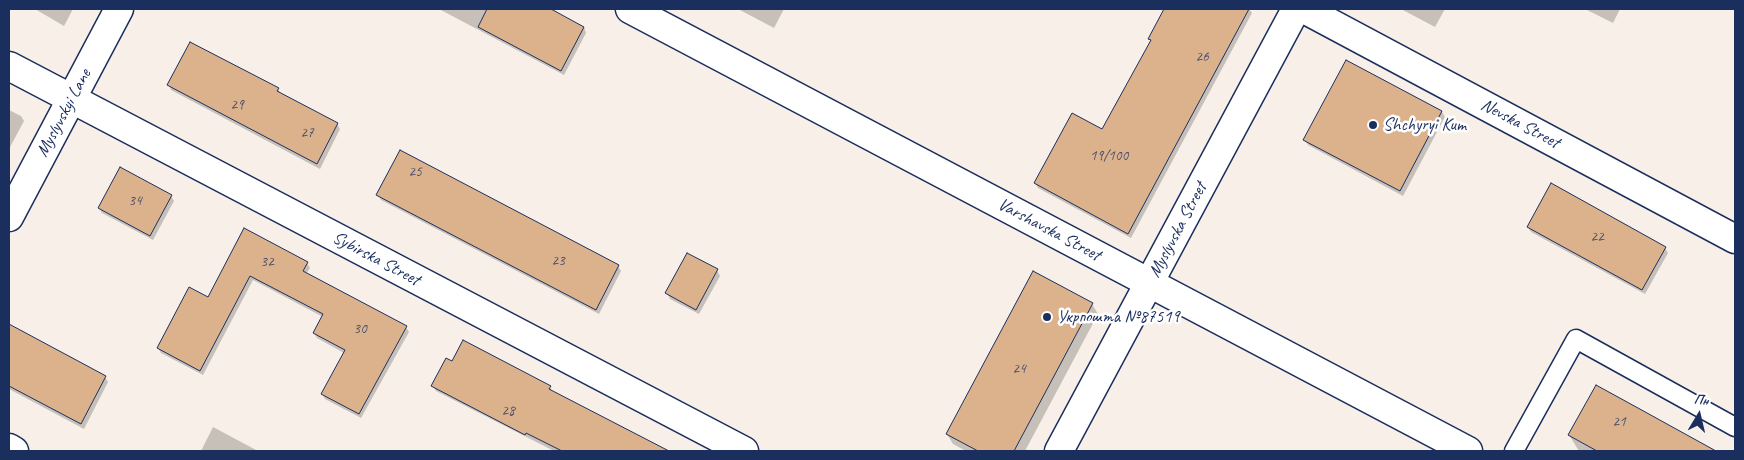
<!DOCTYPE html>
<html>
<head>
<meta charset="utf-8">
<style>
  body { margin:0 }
  #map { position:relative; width:1744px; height:460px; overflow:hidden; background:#f8f0e8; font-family:Caveat,sans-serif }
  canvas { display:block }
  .frame { position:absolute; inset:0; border:10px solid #1b2f5e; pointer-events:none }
  .north { position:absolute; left:1674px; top:390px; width:50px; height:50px; -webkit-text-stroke:4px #fff; paint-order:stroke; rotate:9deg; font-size:14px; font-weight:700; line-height:20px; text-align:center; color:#1b2f5e }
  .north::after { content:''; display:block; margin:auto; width:18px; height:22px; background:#1b2f5e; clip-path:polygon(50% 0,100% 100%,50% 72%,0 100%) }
</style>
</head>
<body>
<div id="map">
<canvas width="1744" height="460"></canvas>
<div class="frame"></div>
<div class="north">Пн</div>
</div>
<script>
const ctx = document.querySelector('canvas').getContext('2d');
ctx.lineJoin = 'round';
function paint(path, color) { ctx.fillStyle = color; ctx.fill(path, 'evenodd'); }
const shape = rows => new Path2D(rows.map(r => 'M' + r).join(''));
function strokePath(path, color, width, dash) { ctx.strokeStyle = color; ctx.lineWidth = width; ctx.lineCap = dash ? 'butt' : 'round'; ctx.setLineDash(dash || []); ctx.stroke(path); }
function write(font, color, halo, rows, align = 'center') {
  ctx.font = font + ' Caveat,sans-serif'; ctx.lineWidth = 5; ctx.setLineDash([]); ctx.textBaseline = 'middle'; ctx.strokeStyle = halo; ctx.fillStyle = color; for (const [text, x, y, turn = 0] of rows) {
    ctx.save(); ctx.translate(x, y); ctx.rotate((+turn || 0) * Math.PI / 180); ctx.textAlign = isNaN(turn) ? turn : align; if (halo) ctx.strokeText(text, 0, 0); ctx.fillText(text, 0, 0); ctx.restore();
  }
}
paint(shape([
  [35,9,73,9,64,26],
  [439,9,548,9,584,27,586,33,564,75],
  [738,9,784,9,774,28],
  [1165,9,1249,9,1252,13,1131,238,1038,188,1035,183,1103,131,1151,42,1149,39],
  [1401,9,1445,9,1435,27],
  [1585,9,1620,9,1613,23],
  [1347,61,1442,112,1445,117,1403,196,1308,145,1305,140],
  [169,85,278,89,281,94,337,124,340,129,320,169,171,90],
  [9,110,21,116,24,121,9,149],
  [378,195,618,266,621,271,599,314,381,200],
  [171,196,174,201,153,240,102,213,99,208],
  [1528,227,1665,248,1668,253,1645,294,1531,232],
  [245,230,307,263,310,268,306,274,406,327,409,332,361,418,325,399,322,394,344,353,317,338,314,333,323,317,253,280,203,375,161,353,158,348,208,298],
  [717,270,720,276,699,314,670,299,667,293],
  [1092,304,1098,314,1025,451,966,451,953,444,947,434],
  [9,326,105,377,108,382,84,429,9,389],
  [433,386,550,387,553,393,645,444,642,451,554,451,436,391],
  [1596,386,1714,451,1579,451,1569,435],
  [213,427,258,451,201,451]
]), '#0003');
const building = shape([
  [487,9,551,9,584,27,561,71,478,27,487,9],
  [1164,9,1249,9,1128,234,1034,183,1072,113,1102,129,1151,40,1148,39,1164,9],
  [190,42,279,88,277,91,338,123,317,164,167,85,190,42],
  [1346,60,1442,111,1400,191,1303,140,1346,60],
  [400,150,619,265,596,310,376,195,400,150],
  [120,167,172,195,150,236,98,208,120,167],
  [1551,183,1666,247,1642,290,1527,227,1551,183],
  [244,228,308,262,303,271,407,326,359,414,321,394,345,350,313,333,323,314,250,276,200,371,157,348,189,287,208,297,244,228],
  [687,253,718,269,696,310,665,293,687,253],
  [1033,271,1093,303,1014,451,978,451,946,434,1033,271],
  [9,324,106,376,81,424,9,386,9,324],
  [463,340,551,386,549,389,669,451,562,451,526,433,525,435,431,386,446,358,452,361,463,340],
  [1596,385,1638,408,1716,451,1597,451,1568,435,1596,385]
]);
paint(building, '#dcb28d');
strokePath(building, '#1b2f5e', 1);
const service = shape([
  [1514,451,1576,339,1735,427]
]);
const minor = shape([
  [630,9,1468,451],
  [1304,9,1735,239],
  [9,66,744,451],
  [9,217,119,9],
  [9,448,14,451]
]);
const tertiary = shape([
  [1059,451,1296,9]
]);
strokePath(service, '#1b2f5e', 21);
strokePath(minor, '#1b2f5e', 31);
strokePath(tertiary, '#1b2f5e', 31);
strokePath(service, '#fff', 18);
strokePath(minor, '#fff', 28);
strokePath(tertiary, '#fff', 28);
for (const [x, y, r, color] of [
  [1373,125,5,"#1b2f5e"],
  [1047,317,5,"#1b2f5e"]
]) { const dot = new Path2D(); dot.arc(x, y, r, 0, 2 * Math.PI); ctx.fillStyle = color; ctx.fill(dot); strokePath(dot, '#fff', 2); }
write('15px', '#4b506a', null, [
  ["26",1202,57],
  ["29",237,105],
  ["27",307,133],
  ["19/100",1109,156],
  ["25",415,172],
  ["34",135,201],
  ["22",1597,237],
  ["23",558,261],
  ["32",267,262],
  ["30",360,329],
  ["24",1019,369],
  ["28",508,411],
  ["21",1619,422]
]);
write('18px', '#1b2f5e', '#fff', [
  ["Myslyvskyi Lane",64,113,-62],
  ["Nevska Street",1520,124,28],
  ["Varshavska Street",1049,230,28],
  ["Myslyvska Street",1178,230,-62],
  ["Sybirska Street",376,259,28]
]);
write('18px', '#1b2f5e', '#fff', [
  ["Shchyryi Kum",1383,125],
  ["Укрпошта №87519",1057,317]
], 'left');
</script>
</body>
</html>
